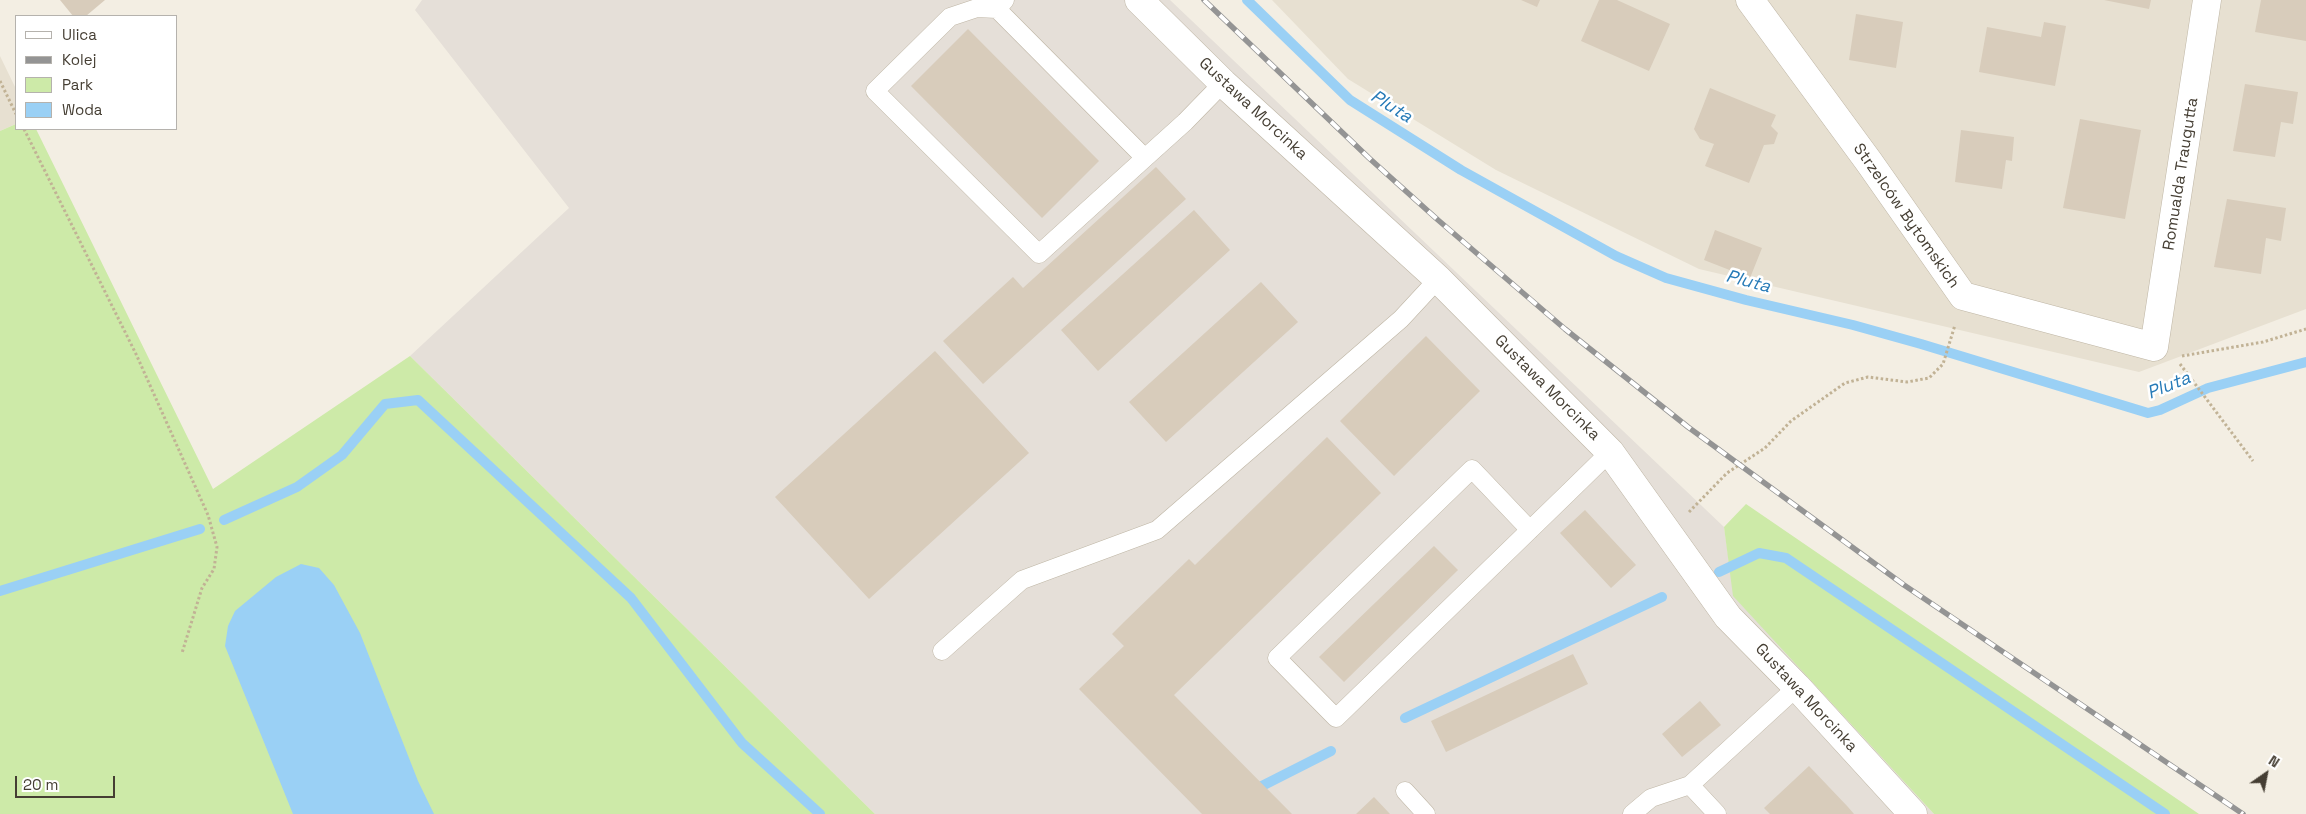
<!DOCTYPE html>
<html>
<head>
<meta charset="utf-8">
<style>
  body { margin:0 }
  #map { position:relative; width:2306px; height:814px; overflow:hidden; background:#f3eee3; font-family:"Space Grotesk",sans-serif }
  canvas { display:block }
  .legend { position:absolute; left:15px; top:15px; width:162px; height:115px; box-sizing:border-box; background:#fff; border:1px solid #b5b2ad; margin:0; padding:6px 9px; list-style:none; font-size:15px; color:#453e33 }
  .legend li { display:flex; align-items:center; gap:10px; height:25px }
  .legend b { width:25px; border:1px solid #b5b2ad }
  .north { position:absolute; left:2241px; top:749px; width:50px; height:50px; -webkit-text-stroke:4px #fff; paint-order:stroke; rotate:33deg; font-size:14px; font-weight:700; line-height:20px; text-align:center; color:#453e33 }
  .north::after { content:''; display:block; margin:auto; width:18px; height:22px; background:#453e33; clip-path:polygon(50% 0,100% 100%,50% 72%,0 100%) }
  .scale { position:absolute; left:15px; top:776px; width:100px; height:22px; box-sizing:border-box; border:2px solid #453e33; border-top:0; padding-left:6px; font-size:15px; line-height:18px; white-space:nowrap; color:#453e33; -webkit-text-stroke:4px #fff; paint-order:stroke }
</style>
</head>
<body>
<div id="map">
<canvas width="2306" height="814"></canvas>
<ul class="legend">
<li><b style="height:6px;background:#fff"></b>Ulica</li>
<li><b style="height:6px;background:#949494"></b>Kolej</li>
<li><b style="height:14px;background:#cdeaa8"></b>Park</li>
<li><b style="height:14px;background:#9ad0f5"></b>Woda</li>
</ul>
<div class="north">N</div>
<div class="scale">20 m</div>
</div>
<script>
const ctx = document.querySelector('canvas').getContext('2d');
ctx.lineJoin = 'round';
function paint(path, color) { ctx.fillStyle = color; ctx.fill(path, 'evenodd'); }
const shape = rows => new Path2D(rows.map(r => 'M' + r).join(''));
function strokePath(path, color, width, dash) { ctx.strokeStyle = color; ctx.lineWidth = width; ctx.lineCap = dash ? 'butt' : 'round'; ctx.setLineDash(dash || []); ctx.stroke(path); }
function write(font, color, halo, rows, align = 'center') {
  ctx.font = font + ' "Space Grotesk",sans-serif'; ctx.lineWidth = 5; ctx.setLineDash([]); ctx.textBaseline = 'middle'; ctx.strokeStyle = halo; ctx.fillStyle = color; for (const [text, x, y, turn = 0] of rows) {
    ctx.save(); ctx.translate(x, y); ctx.rotate((+turn || 0) * Math.PI / 180); ctx.textAlign = isNaN(turn) ? turn : align; if (halo) ctx.strokeText(text, 0, 0); ctx.fillText(text, 0, 0); ctx.restore();
  }
}
paint(shape([
  [1272,0,2306,0,2306,309,2139,372,1699,269,1496,170,1348,79],
  [0,56,16,89,16,124,0,131]
]), '#e7e0d1');
paint(shape([
  [422,0,1170,0,1724,527,1734,596,1934,814,875,814,410,356,569,208,415,10]
]), '#e5dfd8');
paint(shape([
  [16,124,16,129,36,129,213,489,410,356,875,814,0,814,0,131],
  [1746,504,2199,814,1934,814,1733,596,1724,527]
]), '#cdeaa8');
paint(shape([
  [301,564,319,568,334,585,360,633,418,781,434,814,293,814,225,646,228,626,235,611,276,577]
]), '#9ad0f5');
strokePath(shape([
  [1247,0,1350,100,1461,170,1616,256,1666,278,1746,300,1853,325,1921,344,2148,413,2160,410,2208,388,2306,362],
  [224,520,297,487,342,455,385,404,418,400,631,598,742,743,820,814],
  [1719,572,1759,553,1786,558,2165,814],
  [0,591,200,529],
  [1405,718,1662,597],
  [1252,791,1331,751]
]), '#9ad0f5', 10);
paint(shape([
  [60,0,105,0,86,16,73,16],
  [1521,0,1540,0,1537,7],
  [1599,0,1617,0,1670,24,1649,71,1581,41],
  [2104,0,2151,0,2149,9],
  [2261,0,2306,0,2306,41,2255,32],
  [1856,14,1903,22,1896,68,1849,60],
  [2044,22,2066,26,2055,86,1979,72,1987,27,2041,37],
  [968,29,1099,161,1042,218,911,86],
  [2245,84,2298,92,2293,124,2281,122,2275,157,2233,151],
  [1710,88,1776,115,1771,126,1778,133,1774,144,1764,145,1749,183,1705,166,1714,144,1700,139,1694,129],
  [2080,119,2141,130,2125,219,2063,208],
  [1961,130,2014,137,2012,161,2006,160,2002,189,1955,182],
  [1156,167,1186,199,983,384,943,341,1013,277,1023,288],
  [2227,199,2286,208,2281,241,2266,238,2261,274,2214,267],
  [1194,210,1230,250,1098,371,1061,330],
  [1715,230,1762,248,1750,278,1704,260],
  [1261,282,1298,322,1166,442,1129,402],
  [1426,336,1480,391,1394,476,1340,421],
  [935,351,1029,453,869,599,775,497],
  [1327,437,1381,493,1174,695,1292,814,1202,814,1079,689,1124,646,1112,634,1123,623,1189,559,1195,565],
  [1585,510,1636,565,1611,588,1560,533],
  [1434,546,1458,570,1344,682,1319,657],
  [1573,654,1588,684,1446,752,1431,721],
  [1700,701,1721,725,1682,757,1662,734],
  [1809,766,1848,807,1854,814,1770,814,1764,808],
  [1374,797,1390,814,1356,814]
]), '#d8ccbb');
const service = shape([
  [1005,0,997,9,1145,158,1185,122,1223,83],
  [997,9,977,8,950,17,875,91,1039,254,1145,158],
  [1530,530,1472,469,1277,658,1336,718,1568,493,1610,452],
  [942,651,1022,580,1157,530,1401,319,1438,279],
  [1690,785,1717,814],
  [1405,791,1426,814],
  [1632,814,1651,798,1690,785,1797,687]
]);
const minor = shape([
  [1139,0,1223,83,1438,279,1610,452,1728,617,1797,687,1913,814],
  [1750,0,1869,162,1963,296,2154,347,2207,0]
]);
strokePath(service, '#bfb6a5', 19);
strokePath(minor, '#bfb6a5', 29);
strokePath(shape([
  [0,81,16,114],
  [24,129,136,354,208,515,217,547,214,569,202,588,182,653],
  [2182,356,2263,342,2306,329],
  [2180,364,2253,461],
  [1689,512,1727,473,1765,448,1791,421,1845,383,1868,377,1907,382,1929,378,1943,364,1955,325]
]), '#c1b295', 3, [2.5, 2.5]);
strokePath(service, '#fff', 18);
strokePath(minor, '#fff', 28);
const rail = shape([
  [1204,0,1369,158,1438,220,1565,329,1688,427,1904,585,2243,814]
]);
strokePath(rail, '#949494', 5.5);
strokePath(rail, '#fff', 4, [11]);
write('16px', '#453e33', '#fff', [
  ["Gustawa Morcinka",1253,109,43],
  ["Romualda Traugutta",2181,174,-81],
  ["Strzelców Bytomskich",1906,216,55],
  ["Gustawa Morcinka",1547,388,45],
  ["Gustawa Morcinka",1806,698,47]
]);
write('italic 18px', '#267ab7', '#fff', [
  ["Pluta",1391,107,32],
  ["Pluta",1748,282,15],
  ["Pluta",2169,386,-22]
]);
</script>
</body>
</html>
